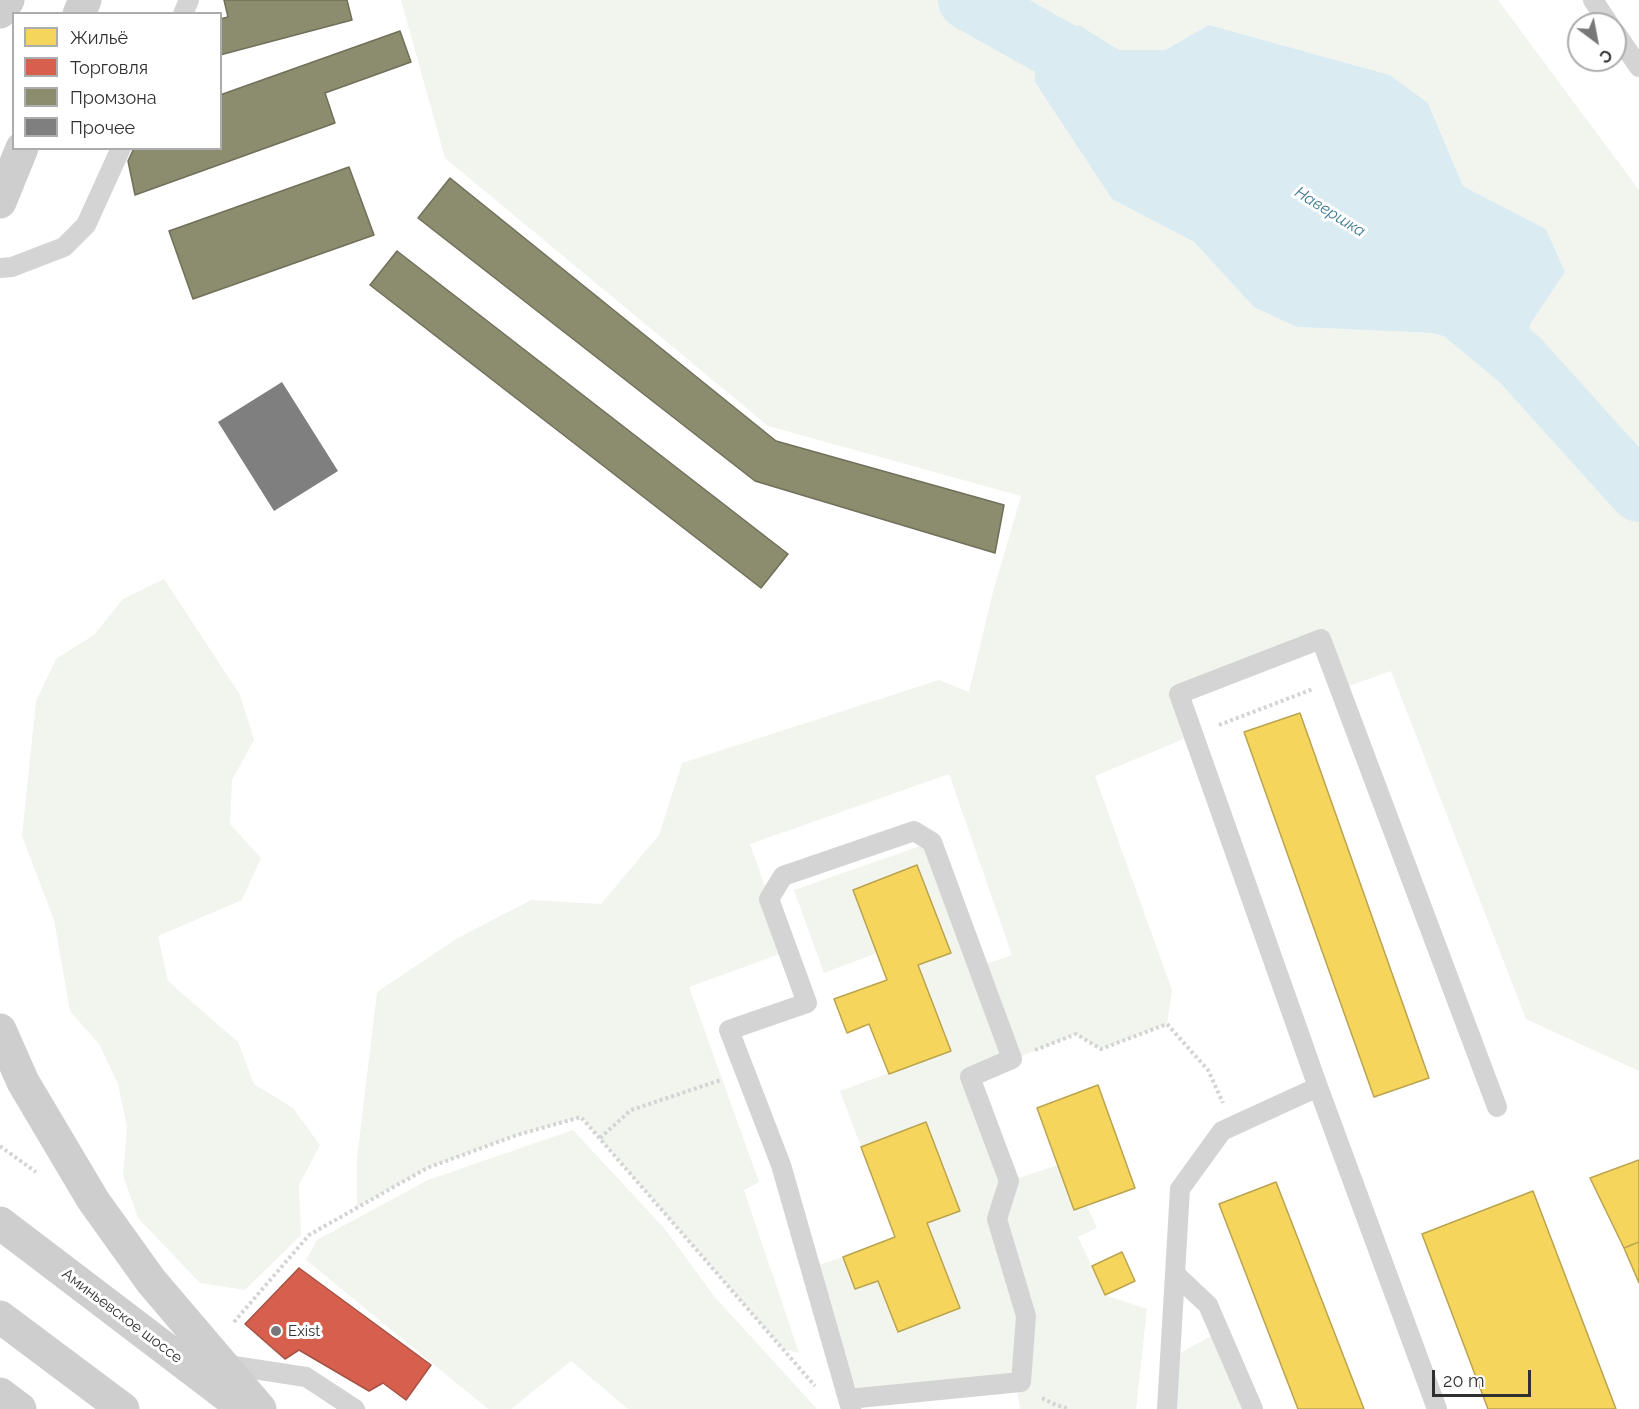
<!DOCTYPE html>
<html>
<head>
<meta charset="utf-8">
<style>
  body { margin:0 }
  #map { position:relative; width:1639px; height:1409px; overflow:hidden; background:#fff; font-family:Raleway,sans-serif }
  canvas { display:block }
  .legend { position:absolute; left:12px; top:12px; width:210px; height:138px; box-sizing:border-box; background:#fff; border:2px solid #acacac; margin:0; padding:8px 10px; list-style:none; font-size:18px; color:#303030 }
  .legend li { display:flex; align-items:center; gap:12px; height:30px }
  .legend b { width:30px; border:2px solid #acacac }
  .north { position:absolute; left:1567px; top:12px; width:60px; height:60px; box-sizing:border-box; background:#fff; border:2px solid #acacac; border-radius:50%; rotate:148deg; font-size:16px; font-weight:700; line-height:24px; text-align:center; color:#303030 }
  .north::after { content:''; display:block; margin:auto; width:21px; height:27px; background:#787878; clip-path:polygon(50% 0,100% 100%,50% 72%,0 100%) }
  .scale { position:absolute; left:1432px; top:1370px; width:99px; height:27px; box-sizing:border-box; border:3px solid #303030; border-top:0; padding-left:8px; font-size:18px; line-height:21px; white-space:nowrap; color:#303030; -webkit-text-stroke:4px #fff; paint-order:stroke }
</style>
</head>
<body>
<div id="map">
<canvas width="1639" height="1409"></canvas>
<ul class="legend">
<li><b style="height:16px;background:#f6d55c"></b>Жильё</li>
<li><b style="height:16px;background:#d6604d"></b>Торговля</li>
<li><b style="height:16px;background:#8c8c6e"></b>Промзона</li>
<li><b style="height:16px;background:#7f7f7f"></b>Прочее</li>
</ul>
<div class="north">С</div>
<div class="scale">20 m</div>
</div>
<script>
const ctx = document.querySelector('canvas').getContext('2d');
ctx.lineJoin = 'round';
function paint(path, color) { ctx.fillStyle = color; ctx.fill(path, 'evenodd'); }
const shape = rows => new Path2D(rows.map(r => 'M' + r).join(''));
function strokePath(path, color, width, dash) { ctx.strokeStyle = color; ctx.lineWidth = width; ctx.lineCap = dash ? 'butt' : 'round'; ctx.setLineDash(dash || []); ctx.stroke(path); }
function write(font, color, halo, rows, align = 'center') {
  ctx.font = font + ' Raleway,sans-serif'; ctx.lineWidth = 6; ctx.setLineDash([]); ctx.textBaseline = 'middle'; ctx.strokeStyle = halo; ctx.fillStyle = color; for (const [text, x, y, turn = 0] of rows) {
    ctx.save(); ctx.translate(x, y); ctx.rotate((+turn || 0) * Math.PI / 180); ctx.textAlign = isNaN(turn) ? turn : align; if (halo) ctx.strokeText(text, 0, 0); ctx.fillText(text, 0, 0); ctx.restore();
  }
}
paint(shape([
  [401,0,1498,0,1639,190,1639,1071,1526,1019,1391,671,1340,689,1321,639,1180,694,1193,735,1095,776,1172,990,1167,1024,1101,1049,1076,1034,970,1077,1010,1181,1058,1165,1074,1210,1087,1206,1097,1228,1078,1237,1105,1295,1147,1309,1136,1409,1020,1409,1016,1384,859,1398,818,1265,843,1257,855,1289,878,1281,898,1332,960,1308,927,1223,960,1210,926,1122,861,1147,840,1091,951,1050,918,965,951,952,917,865,853,889,877,953,824,973,794,890,932,842,977,967,1012,955,949,774,750,844,788,951,689,987,759,1182,744,1190,799,1353,783,1349,581,1117,517,1135,427,1168,357,1207,357,1159,377,992,456,939,531,900,601,904,659,835,682,763,939,680,969,692,993,592,1021,496,768,426,445,158],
  [1079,25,1119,50,1165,50,1209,25,1390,75,1428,103,1463,186,1546,229,1565,272,1531,323,1520,360,1433,333,1297,327,1254,306,1194,242,1112,199],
  [164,579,240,695,254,740,232,780,230,824,261,858,242,900,158,936,168,981,238,1042,254,1084,293,1108,320,1145,299,1185,301,1235,245,1290,200,1283,138,1218,123,1175,127,1127,118,1084,99,1044,70,1011,54,920,22,836,36,701,56,659,94,635,123,599],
  [573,1130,664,1228,714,1296,817,1409,628,1409,571,1361,511,1409,488,1409,306,1260,317,1240,428,1180],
  [1220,1331,1253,1409,1167,1409,1171,1358]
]), '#f2f5ed');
paint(shape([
  [1079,25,1119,50,1165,50,1209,25,1390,75,1428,103,1463,186,1546,229,1565,272,1531,323,1520,360,1433,333,1297,327,1254,307,1194,242,1112,199,1035,82,1034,36]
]), '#dbebf2');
const homes = shape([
  [1300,713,1429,1078,1374,1097,1244,732,1300,713],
  [917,865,951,953,918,965,951,1051,889,1074,869,1024,847,1033,834,999,887,980,853,890,917,865],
  [1098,1085,1135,1188,1074,1210,1037,1108,1098,1085],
  [926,1122,960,1211,927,1223,960,1308,898,1332,878,1281,855,1289,843,1257,895,1237,861,1147,926,1122],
  [1639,1160,1639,1242,1624,1248,1590,1178,1639,1160],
  [1276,1182,1364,1409,1298,1409,1219,1204,1276,1182],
  [1533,1191,1616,1409,1488,1409,1422,1234,1533,1191],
  [1639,1242,1639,1283,1624,1248,1639,1242],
  [1122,1252,1135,1281,1105,1295,1092,1266,1122,1252]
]);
paint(homes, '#f6d55c');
strokePath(homes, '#bba44f', 1.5);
const shops = shape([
  [299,1268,431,1365,406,1400,383,1383,369,1391,299,1350,285,1359,245,1324,299,1268]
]);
paint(shops, '#d6604d');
strokePath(shops, '#a45244', 1.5);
const industry = shape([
  [224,0,347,0,352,20,220,55,220,19,228,17,224,0],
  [400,31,411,62,325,93,335,123,135,195,128,161,134,148,220,148,220,95,400,31],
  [349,167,374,235,193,299,169,231,349,167],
  [450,178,776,441,1004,505,995,553,755,481,418,218,450,178],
  [397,251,788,554,761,588,370,285,397,251]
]);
paint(industry, '#8c8c6e');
strokePath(industry, '#70705b', 1.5);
strokePath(shape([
  [968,0,1104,76],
  [1457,308,1520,360,1639,492]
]), '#dbebf2', 60);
paint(shape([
  [282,382,338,471,274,511,218,422]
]), '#7f7f7f');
strokePath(shape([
  [1219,725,1313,689],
  [1035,1050,1076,1034,1101,1049,1167,1024,1208,1070,1223,1103],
  [600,1138,631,1110,721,1080],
  [0,1146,36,1172],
  [234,1322,309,1235,427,1168,517,1135,581,1117,815,1386],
  [1042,1398,1056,1405,1069,1409]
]), '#d4d4d4', 4, [3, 3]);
strokePath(shape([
  [1593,0,1609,24],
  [183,14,189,0],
  [1615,32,1639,67],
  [0,268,12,267,64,247,86,225,121,148],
  [1175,1274,1208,1305,1253,1409],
  [221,1364,306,1377,355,1409],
  [848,1399,1021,1382,1026,1316,997,1219,1009,1181,970,1077,1012,1059,932,842,914,831,783,876,769,899,807,1003,729,1030,781,1165,848,1399,851,1409],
  [1167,1409,1180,1189,1222,1131,1318,1087],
  [1437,1409,1318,1087,1179,694,1321,639,1497,1107]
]), '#d4d4d4', 20);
strokePath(shape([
  [0,12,8,0],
  [79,14,85,0],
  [0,202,22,148],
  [0,1030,23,1082,93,1200,151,1281,260,1409],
  [0,1223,234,1401],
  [0,1317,123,1409],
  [0,1394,20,1409]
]), '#cecece', 33);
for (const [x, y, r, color] of [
  [276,1331,6,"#787878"]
]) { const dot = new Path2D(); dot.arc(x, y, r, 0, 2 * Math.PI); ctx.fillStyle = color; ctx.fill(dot); strokePath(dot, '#fff', 2); }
write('15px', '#303030', '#fff', [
  ["Аминьевское шоссе",122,1316,37]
]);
write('15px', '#303030', '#fff', [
  ["Exist",288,1331]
], 'left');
write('italic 16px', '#3e7a92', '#fff', [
  ["Навершка",1330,212,32]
]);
</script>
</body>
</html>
